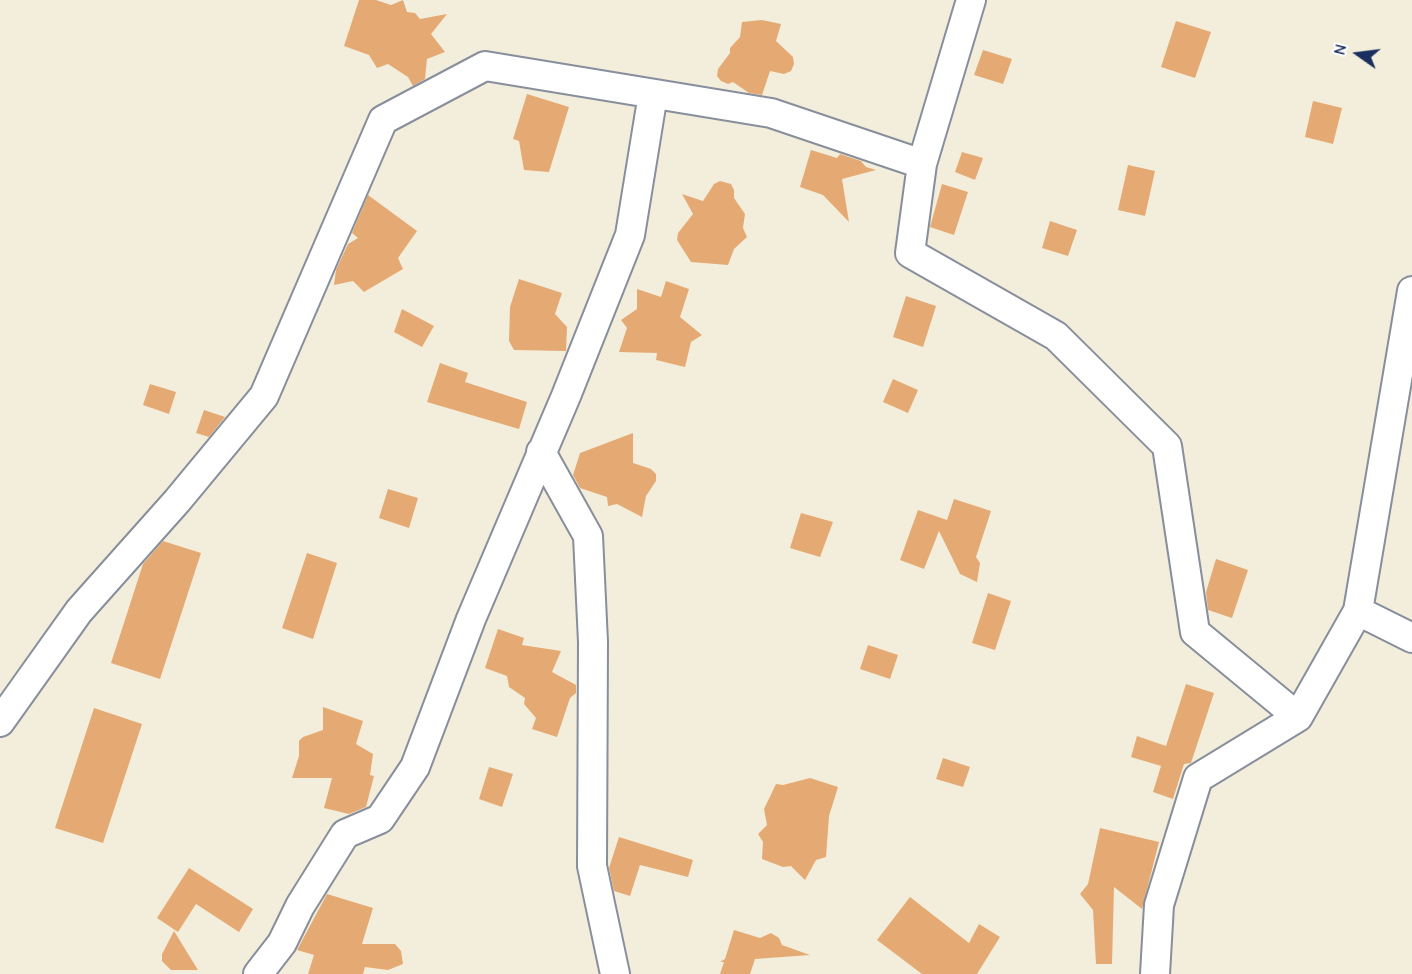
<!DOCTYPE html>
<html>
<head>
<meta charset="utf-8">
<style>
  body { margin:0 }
  #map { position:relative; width:1412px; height:974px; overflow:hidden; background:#f3eedb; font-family:"Comic Neue",sans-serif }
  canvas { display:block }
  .north { position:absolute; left:1328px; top:24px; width:60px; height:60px; -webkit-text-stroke:4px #fff; paint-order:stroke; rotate:284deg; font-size:16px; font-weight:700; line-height:24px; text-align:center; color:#1b2f5e }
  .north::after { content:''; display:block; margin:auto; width:21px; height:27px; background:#1b2f5e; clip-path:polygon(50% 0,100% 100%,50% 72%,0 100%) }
</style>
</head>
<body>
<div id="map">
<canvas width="1412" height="974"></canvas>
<div class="north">N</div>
</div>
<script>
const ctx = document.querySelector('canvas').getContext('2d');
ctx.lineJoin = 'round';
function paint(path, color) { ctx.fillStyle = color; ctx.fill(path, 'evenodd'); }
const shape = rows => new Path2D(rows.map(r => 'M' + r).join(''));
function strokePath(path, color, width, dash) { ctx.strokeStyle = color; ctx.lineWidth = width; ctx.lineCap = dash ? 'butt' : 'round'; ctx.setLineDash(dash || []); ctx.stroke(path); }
paint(shape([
  [359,0,376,0,391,5,403,0,407,12,415,13,420,19,447,14,431,34,445,52,427,59,425,79,413,86,408,77,388,64,377,68,369,55,344,46],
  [762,20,781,24,776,41,793,57,794,64,791,71,784,74,770,71,762,95,749,93,733,82,728,84,721,81,717,76,718,69,730,53,730,48,740,37,742,22],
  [1176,21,1211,32,1195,78,1161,67],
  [983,50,1012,59,1003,84,974,75],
  [527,94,569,107,549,172,524,170,519,141,513,139],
  [1313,101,1342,108,1333,144,1305,137],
  [811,150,837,158,840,154,861,161,866,167,876,170,842,179,849,222,823,195,800,187],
  [962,152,983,158,975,180,955,172],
  [1128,165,1155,171,1145,216,1118,210],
  [720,181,731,184,734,190,734,198,745,214,743,228,747,237,734,249,728,265,691,262,677,240,678,233,693,214,682,194,703,201,714,184],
  [942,184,968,192,954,235,930,227],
  [368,195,417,231,398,258,403,269,364,292,353,281,334,285,336,270,348,244,358,238,352,233],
  [1050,221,1077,230,1068,256,1042,248],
  [519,279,562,293,555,314,567,327,566,351,514,350,509,341,510,307],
  [666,281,689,289,680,317,702,335,691,342,685,367,656,360,657,353,619,352,627,328,621,320,637,309,637,289,661,297],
  [906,296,936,306,923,347,893,337],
  [402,309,434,326,422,347,394,332],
  [440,363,468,373,465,382,527,402,519,429,427,402],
  [893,379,918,390,908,413,883,402],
  [150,384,176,392,169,414,143,405],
  [204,410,225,417,209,437,196,433],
  [633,433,633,463,651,469,656,474,656,481,646,496,642,517,617,504,608,506,607,497,580,488,573,475,580,453],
  [388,489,418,498,409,528,379,518],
  [954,499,991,511,976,557,980,563,977,582,960,574,939,531,924,569,900,560,918,510,947,520],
  [801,513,833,522,820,557,790,548],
  [163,541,201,553,160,679,111,663,143,564],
  [307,553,337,563,313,639,282,628],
  [1216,559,1248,570,1232,618,1208,610,1206,592],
  [988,593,1011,601,995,650,972,643],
  [498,629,524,638,522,645,561,651,552,672,576,685,576,693,570,698,557,737,532,729,536,718,524,704,525,698,509,687,507,676,485,668],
  [868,645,898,655,890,679,860,669],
  [1186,684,1214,693,1191,763,1184,764,1173,799,1153,792,1161,766,1131,757,1137,736,1166,746],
  [323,707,363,721,356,744,373,754,370,775,374,776,366,807,349,814,324,808,332,778,292,778,299,756,299,741,303,737,323,730],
  [94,708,142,724,103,843,55,828],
  [943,758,970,767,963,787,936,779],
  [489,767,513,774,502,807,479,799],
  [810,778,838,787,829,816,826,857,816,860,805,880,791,866,783,867,762,859,763,842,758,834,767,825,764,809,776,784,783,785],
  [1100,828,1159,842,1142,909,1114,887,1112,964,1096,964,1093,910,1080,894,1088,884],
  [619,837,693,860,688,877,640,865,630,896,614,891,609,868],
  [189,868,253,909,239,932,196,904,178,932,157,918],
  [327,894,373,908,362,944,395,944,401,951,403,964,388,970,365,967,363,974,308,974,314,955,297,950],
  [910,897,969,943,979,924,1000,937,977,974,922,974,877,940],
  [734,930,760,938,771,933,779,938,782,945,810,955,755,959,750,974,720,974,724,962,720,962,725,959],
  [174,931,198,970,171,970,162,961,162,954]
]), '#e5aa74');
const minor = shape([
  [922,164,910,253,1056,336,1167,446,1195,632,1298,717],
  [541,452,588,536,593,642,592,866,615,974],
  [1358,611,1412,638],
  [0,722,79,611,177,501,264,396,383,120,485,66,771,113,922,164,971,0],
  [258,974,282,943,300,906,345,834,380,819,415,767,471,619,566,396,630,235,653,94],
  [1155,974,1159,905,1198,778,1298,717,1358,611,1412,291]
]);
strokePath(minor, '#878e9c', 32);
strokePath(minor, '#fff', 28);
</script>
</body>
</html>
